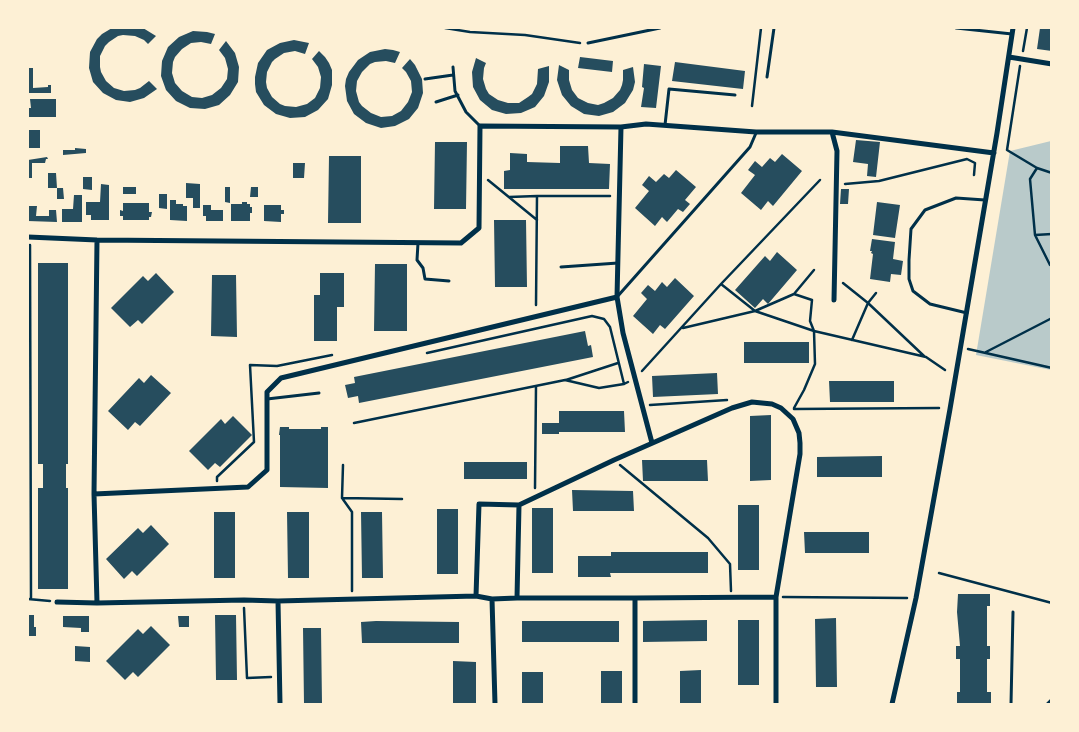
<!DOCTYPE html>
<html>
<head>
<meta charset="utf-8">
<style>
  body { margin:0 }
  #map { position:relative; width:1079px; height:732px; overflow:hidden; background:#fdf0d5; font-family:Cabin,sans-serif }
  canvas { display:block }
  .frame { position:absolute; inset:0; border:29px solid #fdf0d5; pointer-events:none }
</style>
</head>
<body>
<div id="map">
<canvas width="1079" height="732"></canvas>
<div class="frame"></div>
</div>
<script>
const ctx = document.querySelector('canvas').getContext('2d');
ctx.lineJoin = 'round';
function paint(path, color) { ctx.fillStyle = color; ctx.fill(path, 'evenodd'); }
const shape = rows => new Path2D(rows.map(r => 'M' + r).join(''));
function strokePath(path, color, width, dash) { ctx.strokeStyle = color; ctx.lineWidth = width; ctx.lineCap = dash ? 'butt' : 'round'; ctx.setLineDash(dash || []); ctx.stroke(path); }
paint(shape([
  [1051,141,1051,370,976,355,1010,151]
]), '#b9caca');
paint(shape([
  [112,28,143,28,156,36,148,44,144,40,135,36,123,35,118,36,109,42,105,46,100,56,100,67,101,72,106,81,114,88,124,91,135,90,140,88,149,81,157,89,144,98,130,102,116,100,103,93,93,82,89,68,90,52,97,39,102,34],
  [1040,28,1046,29,1047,28,1052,28,1052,51,1037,49],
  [193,31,207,32,215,34,211,44,201,42,191,43,182,49,175,57,173,62,172,73,175,83,182,91,192,97,202,98,212,95,221,88,227,79,228,69,225,58,219,50,226,41,235,53,239,67,238,82,230,95,219,105,205,109,190,108,176,101,166,90,161,76,162,61,168,47,179,37],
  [294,40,309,43,305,54,295,51,284,53,275,59,272,62,267,72,266,82,267,88,272,97,280,104,285,106,296,107,307,104,315,98,320,88,321,77,318,67,312,59,319,51,325,57,329,63,332,70,332,85,328,99,318,110,305,117,290,118,276,114,264,105,256,92,255,84,255,77,258,63,267,50,280,43],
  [385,49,393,50,400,52,395,63,386,61,375,62,370,64,362,72,357,81,356,91,359,102,362,106,371,113,381,117,392,116,401,111,408,102,412,92,411,81,406,72,402,68,410,59,415,65,422,79,423,93,418,108,409,119,395,126,381,128,366,123,354,114,347,101,345,86,346,79,349,72,358,60,370,52],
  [580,57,613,61,612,72,578,68],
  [476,58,486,63,484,68,483,79,486,89,489,94,498,100,508,103,519,103,528,97,532,94,537,84,538,69,549,66,549,82,544,96,535,107,521,113,506,114,492,110,480,100,473,87,472,72],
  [675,62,745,71,743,89,672,81],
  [644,64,661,66,656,108,641,107,644,88,642,87],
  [559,65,569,70,569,80,572,90,578,98,588,103,598,105,604,103,613,98,620,90,622,85,623,80,623,70,633,67,635,82,633,90,625,103,613,112,599,116,584,114,571,106,562,95,557,80],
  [28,68,33,68,33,88,48,87,48,85,51,85,51,93,28,93],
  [30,99,56,99,56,117,28,117,28,108,31,108],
  [28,130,40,130,40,148,28,148],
  [856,140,880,142,876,177,867,176,868,164,853,162],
  [435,142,467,142,466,209,434,209],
  [560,146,588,146,589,163,610,164,609,189,504,189,504,171,510,170,510,153,527,154,527,162,560,163],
  [75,148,86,149,86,153,63,155,63,150,75,150],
  [782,154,802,171,773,206,768,201,761,210,741,193,755,175,748,170,755,161,762,167,770,158,775,162],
  [329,156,361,156,361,223,328,223],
  [47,157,48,159,46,159,45,163,32,163,32,178,28,178,28,160],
  [293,163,305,163,304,178,293,178],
  [676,170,696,187,685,200,690,204,683,212,678,209,667,222,662,217,655,226,635,208,649,191,642,185,649,176,656,182,664,174,669,178],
  [48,173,56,173,57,188,48,188],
  [83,177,92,177,92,190,83,189],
  [186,183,200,184,200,208,193,208,193,198,186,198],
  [101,184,109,185,109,220,91,220,91,215,86,215,86,202,100,202],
  [123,187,136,187,136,194,123,194],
  [225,187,230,187,230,203,225,202],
  [251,187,258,187,258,197,250,197],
  [57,188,63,188,64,199,57,199],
  [841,189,849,189,848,204,840,204],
  [159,194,167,194,167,209,159,208],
  [74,195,82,195,82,222,62,222,62,209,73,209],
  [170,200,176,200,176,204,183,204,183,206,187,206,187,221,170,220],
  [242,202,247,202,247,204,250,204,250,207,252,207,252,213,250,213,250,221,231,221,231,204,242,204],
  [877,202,900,205,895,238,873,235],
  [123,203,149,203,149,212,152,212,151,217,149,217,149,220,123,220,123,216,120,216,120,210,123,211],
  [203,205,211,205,211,210,223,210,223,221,206,221,206,216,203,216],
  [264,205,281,205,281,210,284,210,284,214,281,214,281,222,264,221],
  [28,206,37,206,36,216,49,216,49,210,56,210,57,222,28,221],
  [494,220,526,220,527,287,495,287],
  [872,239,895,242,893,259,903,261,901,275,891,274,890,282,870,279,873,254,871,253,872,251,870,251],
  [777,252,797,270,768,304,763,299,755,308,735,290,765,256,770,261],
  [38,263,68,263,68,464,66,464,66,488,68,488,68,589,38,589,38,488,43,488,43,464,38,464],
  [375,264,407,264,407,331,374,331],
  [156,273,174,292,142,324,138,320,130,327,111,308,143,276,148,281],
  [320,273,344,273,344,307,337,307,337,341,314,341,314,295,320,295],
  [212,275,236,275,237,337,211,336],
  [675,278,694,296,665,329,660,325,653,334,633,316,647,299,641,293,648,285,655,291,662,282,667,287],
  [585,331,588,346,591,345,593,357,359,403,358,396,348,398,345,385,355,383,354,377],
  [744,342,809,342,809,363,744,363],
  [717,373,718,394,653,397,652,376],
  [151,375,171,393,140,426,135,422,128,430,108,411,139,378,144,383],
  [829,381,894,381,894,402,830,402],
  [559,411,624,411,625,432,559,432,559,434,542,434,542,423,559,423],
  [771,415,771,480,750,481,750,416],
  [233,416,252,435,220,467,215,463,208,470,189,451,221,419,225,424],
  [280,427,289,427,289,429,321,429,321,427,328,427,328,488,280,487,280,435,279,435],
  [882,456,882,477,817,477,817,457],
  [642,460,707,460,708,481,643,481],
  [464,462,527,462,527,479,464,479],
  [572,490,633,491,634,511,573,511],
  [738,505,759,505,759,570,738,570],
  [532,508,553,508,553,573,532,573],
  [437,509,458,509,458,574,437,574],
  [214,512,235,512,235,578,214,578],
  [287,512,309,512,309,578,288,578],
  [361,512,382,512,383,578,362,578],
  [151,525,169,544,137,576,132,571,124,579,106,559,138,528,143,533],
  [804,532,869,532,869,553,805,553],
  [611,552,708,552,708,573,610,573,611,577,578,577,578,556,611,556],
  [958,594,990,594,990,606,987,606,987,646,990,646,990,659,987,659,987,692,991,692,991,704,957,704,957,692,960,692,960,659,956,659,956,646,960,646,957,612],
  [28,615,34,615,34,627,36,627,36,636,28,636],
  [215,615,236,615,237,680,216,680],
  [63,616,89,616,89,632,81,632,81,628,63,627],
  [178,616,189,616,189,627,179,627],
  [836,618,837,687,816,687,815,619],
  [707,620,707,641,643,642,643,621],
  [738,620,759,620,759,685,738,685],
  [376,621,459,622,459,643,362,643,361,622],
  [522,621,619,621,619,642,522,642],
  [151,626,170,645,138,677,133,672,125,680,106,661,138,629,143,634],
  [303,628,321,628,322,704,304,704],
  [75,646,90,647,90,662,75,661],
  [453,661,476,662,476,704,453,704],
  [701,670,701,704,680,704,680,671],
  [601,671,622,671,622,704,601,704],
  [522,672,543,672,543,704,522,704]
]), '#264d5e');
strokePath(shape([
  [445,28,470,32,525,35,580,43],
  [1023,51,1027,28],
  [1020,66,1007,150,1037,168,1052,173],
  [752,106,761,28],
  [1037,168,1030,179,1035,235,1052,234],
  [488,180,537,220],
  [845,184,879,181,967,159,975,163,974,175],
  [509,197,537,196],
  [1035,235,1050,265,1052,266],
  [30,245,31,599],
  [843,283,868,303,924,356],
  [721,284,755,311,814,331,926,357,945,370],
  [536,305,537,196,610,196],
  [683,328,755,311,794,294,814,270],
  [852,340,868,303,876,293],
  [968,349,1052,368],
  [986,352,1052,318],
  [427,353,592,316,604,319,610,327,624,384],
  [642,371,721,284,820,180],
  [566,380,618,363],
  [650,405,727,400],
  [794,408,804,390,815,364,814,331,810,321,812,300,794,294],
  [794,409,939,408],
  [354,423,565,380,599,388,624,384,628,382],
  [343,465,342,498,352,512,352,591],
  [620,465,708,538,730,564,731,591],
  [217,481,217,477,254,442,250,365,277,366,332,355],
  [535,488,536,386],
  [342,498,402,499],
  [939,573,1052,603],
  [783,597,907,598],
  [28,599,50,601],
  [244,608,247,678,271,677],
  [1047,704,1052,699]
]), '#003049', 2.5);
strokePath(shape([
  [956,28,1012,34],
  [588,43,660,28],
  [453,67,455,91,466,112,480,126],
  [767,77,774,28],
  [425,79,453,75],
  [436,102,458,95],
  [665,125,669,89,735,95],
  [418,243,417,260,423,268,425,279,449,281],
  [561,267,618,263],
  [617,297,750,147,756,133],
  [967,313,930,304,913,291,909,279,909,260,911,229,925,210,956,198,985,200],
  [267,399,319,393],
  [1011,704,1013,612]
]), '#003049', 3);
strokePath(shape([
  [1009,57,1052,64],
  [621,127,617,297,623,333,652,443],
  [832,132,994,153],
  [28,237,97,240,461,243,479,228,480,126,621,127,646,124,756,132,832,132,837,151,834,300],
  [94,494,248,487,267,470,267,392,281,378,617,297],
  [476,596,479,504,519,505,614,460,732,408,752,402,772,404,781,408,793,419,799,433,800,443,800,454,776,597,776,704],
  [517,598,519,505],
  [635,598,635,704],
  [492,599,495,704],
  [278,601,280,704],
  [57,602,97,603,244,600,278,601,476,596,492,599,517,598,635,598,776,597],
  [97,603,94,494,97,240],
  [892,704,916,598,950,409,997,133,1013,28]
]), '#003049', 5);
</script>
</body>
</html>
